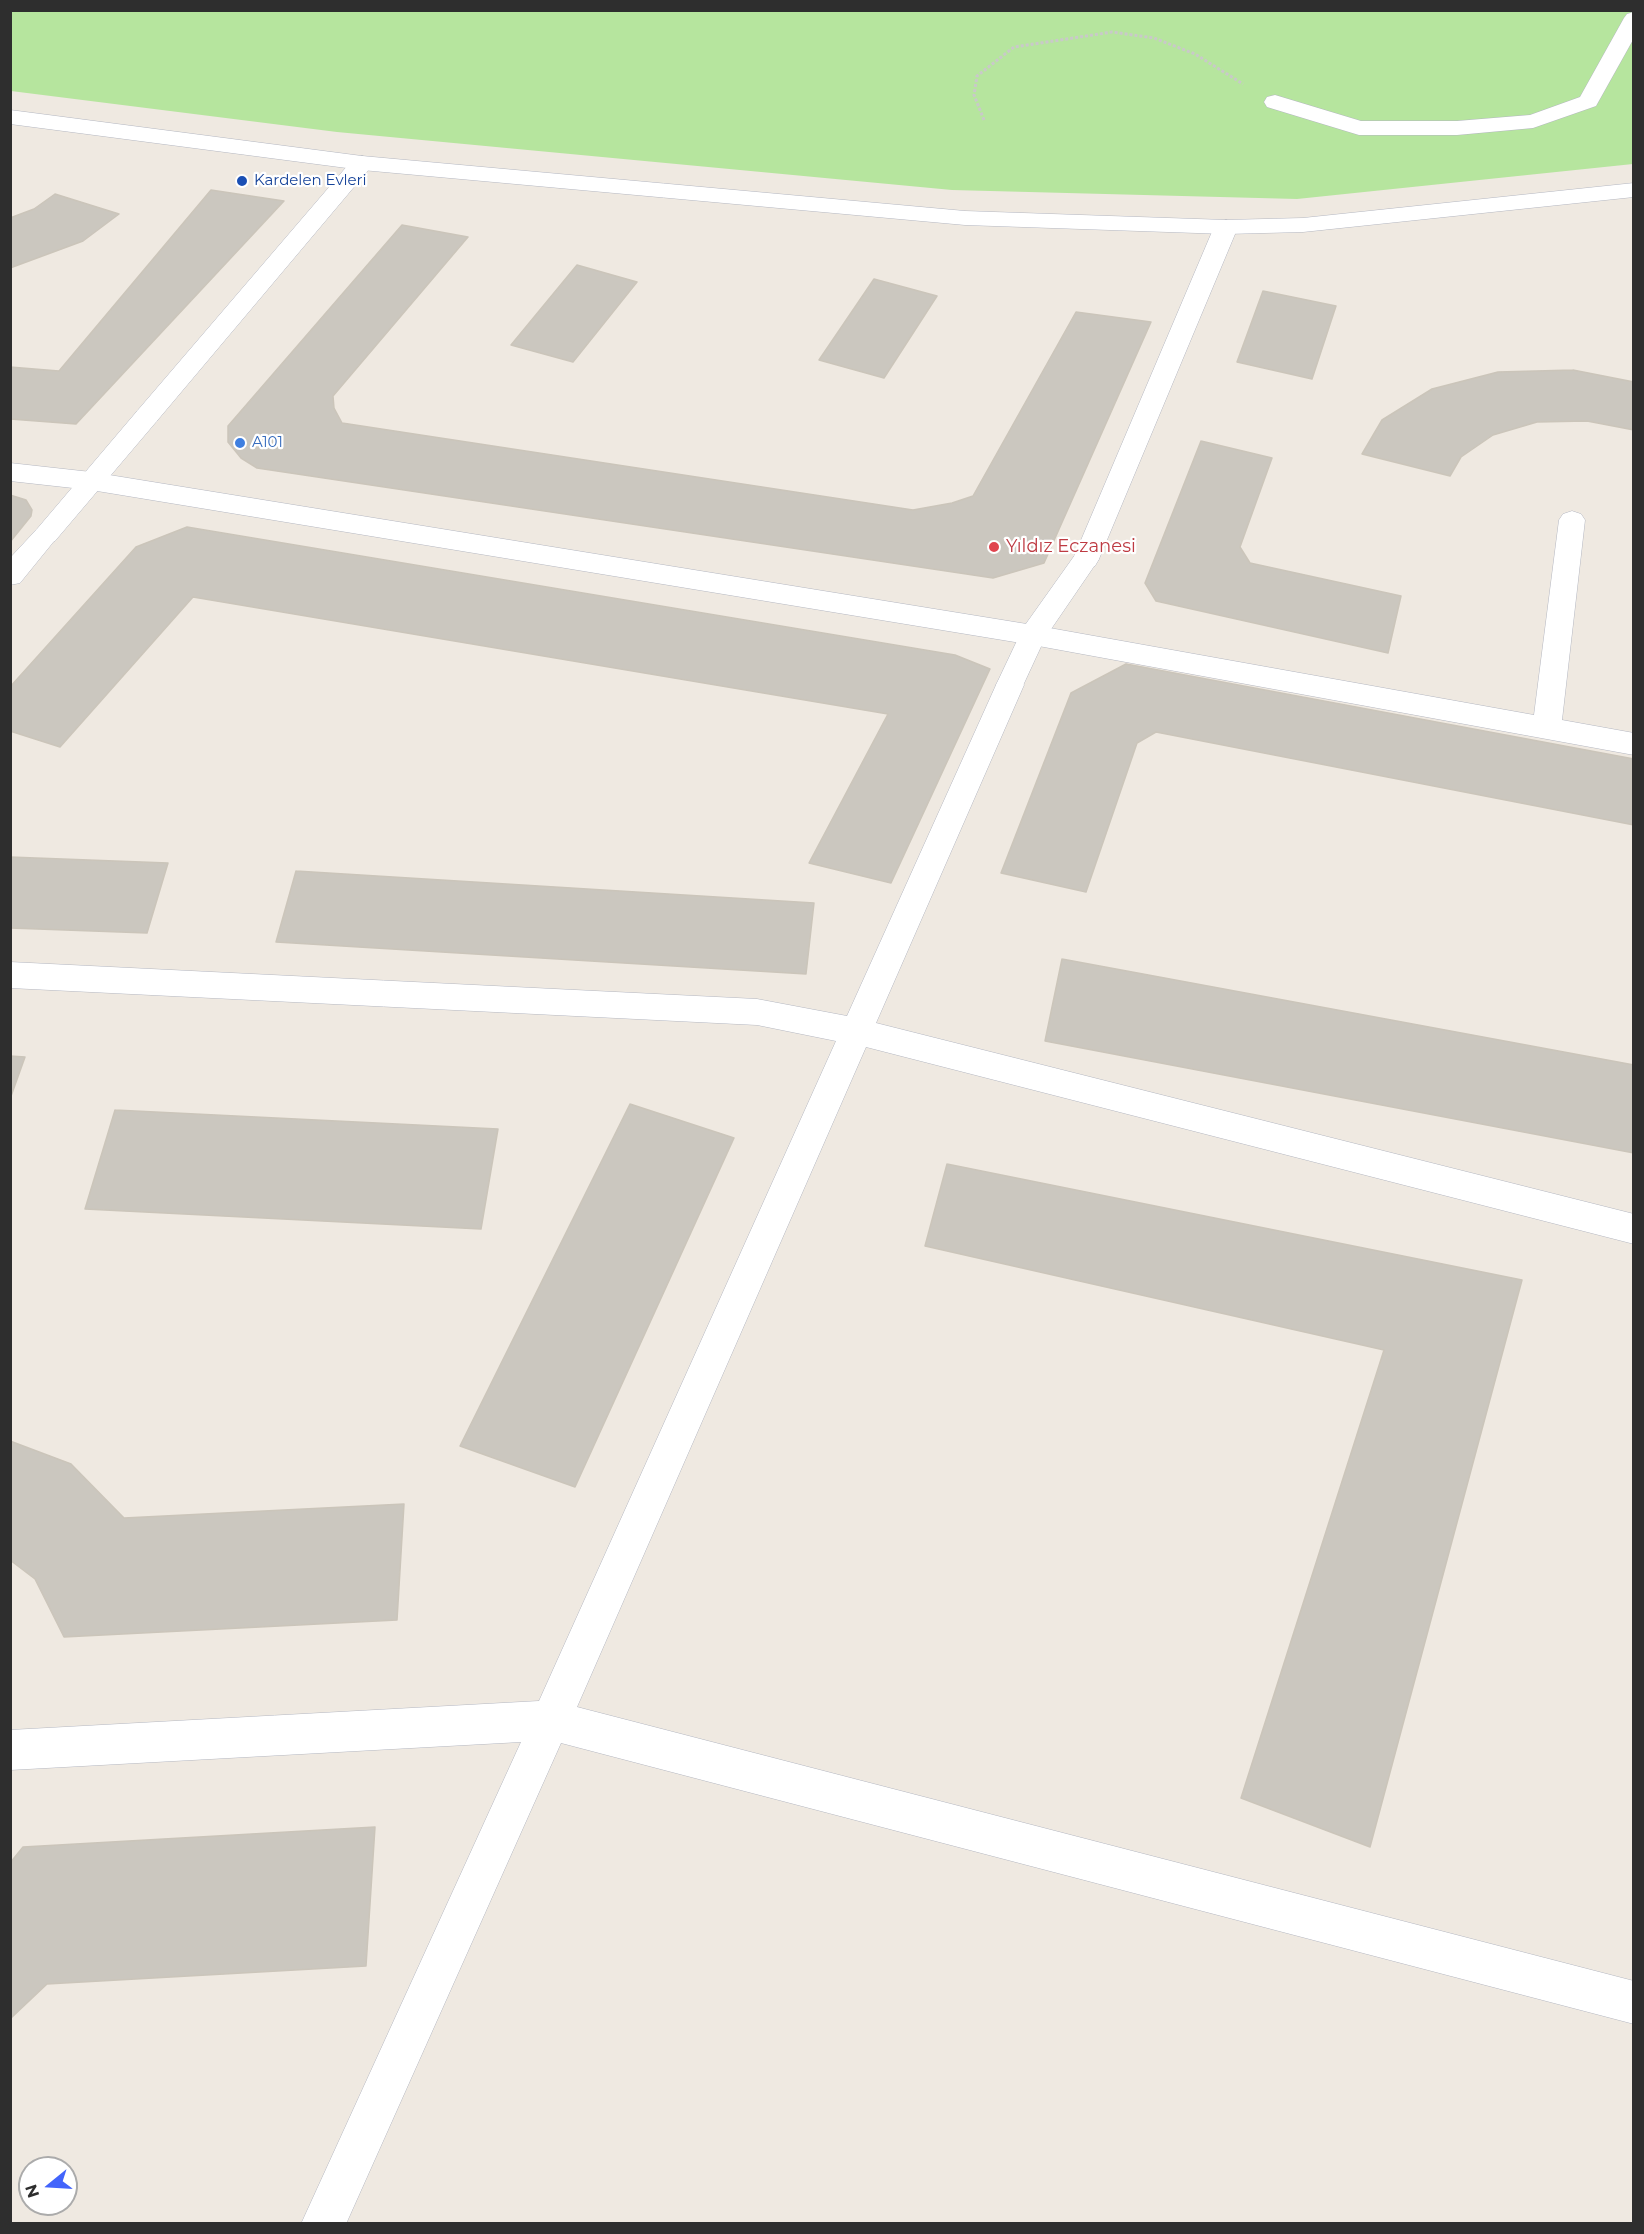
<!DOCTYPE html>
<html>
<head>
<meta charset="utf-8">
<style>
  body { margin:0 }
  #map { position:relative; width:1644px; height:2234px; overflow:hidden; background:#efe9e1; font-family:Montserrat,sans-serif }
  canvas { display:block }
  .frame { position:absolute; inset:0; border:12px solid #2e2e2e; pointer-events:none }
  .north { position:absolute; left:18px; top:2156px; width:60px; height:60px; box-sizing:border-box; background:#fff; border:2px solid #ababab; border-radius:50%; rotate:252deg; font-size:16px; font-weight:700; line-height:24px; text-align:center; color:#2e2e2e }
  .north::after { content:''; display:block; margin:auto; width:21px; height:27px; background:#4264fb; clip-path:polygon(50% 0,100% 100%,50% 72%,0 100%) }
</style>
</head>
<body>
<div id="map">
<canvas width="1644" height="2234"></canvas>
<div class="frame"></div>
<div class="north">N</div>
</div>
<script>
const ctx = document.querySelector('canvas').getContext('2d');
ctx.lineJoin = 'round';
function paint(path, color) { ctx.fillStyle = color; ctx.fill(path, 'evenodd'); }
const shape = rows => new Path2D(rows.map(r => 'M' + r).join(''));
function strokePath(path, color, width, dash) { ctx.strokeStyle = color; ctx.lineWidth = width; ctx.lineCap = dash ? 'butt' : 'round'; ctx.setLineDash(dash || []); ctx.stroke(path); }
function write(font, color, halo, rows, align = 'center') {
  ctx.font = font + ' Montserrat,sans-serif'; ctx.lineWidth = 4.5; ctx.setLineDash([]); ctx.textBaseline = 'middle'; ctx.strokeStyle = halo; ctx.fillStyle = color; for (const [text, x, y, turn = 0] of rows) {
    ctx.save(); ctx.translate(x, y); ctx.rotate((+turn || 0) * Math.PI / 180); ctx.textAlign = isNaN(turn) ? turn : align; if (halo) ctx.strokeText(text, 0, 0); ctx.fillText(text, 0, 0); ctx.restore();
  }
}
paint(shape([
  [11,11,1633,11,1633,164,1297,199,952,190,337,132,11,91]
]), '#b6e59e');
const building = shape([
  [211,190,284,201,76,424,10,419,10,367,59,371,211,190],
  [55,194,119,214,83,241,10,268,10,218,34,209,55,194],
  [402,225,468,237,333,396,334,408,342,423,913,510,952,503,973,496,1076,312,1151,322,1044,563,993,578,257,468,241,458,228,442,228,426,402,225],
  [577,265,637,282,573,362,511,345,577,265],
  [874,279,937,296,884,378,819,360,874,279],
  [1263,291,1336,306,1312,379,1237,362,1263,291],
  [1573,370,1634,382,1634,430,1587,421,1537,422,1493,435,1461,457,1450,476,1362,454,1382,420,1432,389,1498,372,1573,370],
  [1201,441,1272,458,1240,547,1250,563,1401,596,1388,653,1156,601,1145,583,1201,441],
  [10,495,26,500,32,510,31,516,10,542,10,495],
  [187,527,955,655,990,669,891,883,809,863,888,714,193,597,60,747,10,731,10,687,136,547,187,527],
  [1126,664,1634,759,1634,825,1156,732,1137,743,1086,892,1001,873,1071,693,1126,664],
  [10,857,168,863,147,933,10,928,10,857],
  [296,871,814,903,806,974,276,942,296,871],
  [1062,959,1634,1065,1634,1153,1045,1041,1062,959],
  [10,1056,25,1057,10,1099,10,1056],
  [630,1104,734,1138,575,1487,460,1446,630,1104],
  [115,1110,498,1129,481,1229,85,1209,115,1110],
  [947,1164,1522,1280,1370,1847,1241,1798,1384,1350,925,1246,947,1164],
  [10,1441,71,1464,124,1518,404,1504,397,1620,64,1637,35,1579,10,1560,10,1441],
  [375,1827,366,1966,47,1984,10,2019,10,1863,23,1847,375,1827]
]);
paint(building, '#cbc7bf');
strokePath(building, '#cbc5ba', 1.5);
const pedestrian = shape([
  [147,408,156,410,160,416,156,422,55,541,46,544,37,541,33,535,37,529,138,410,147,408],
  [1086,550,1095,552,1099,559,1045,638,1020,692,1010,695,1000,692,996,685,1023,628,1077,552,1086,550]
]);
const minor = shape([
  [1634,12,1634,38,1596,106,1533,128,1457,135,1359,135,1267,107,1264,102,1267,97,1275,95,1361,121,1457,121,1530,115,1580,97,1624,18,1627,14,1634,12],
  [362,156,370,158,373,163,370,168,156,422,147,424,138,422,134,416,138,410,354,158,362,156],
  [1226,220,1234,222,1238,227,1099,559,1095,566,1086,568,1077,566,1073,559,1214,227,1218,222,1226,220],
  [10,463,91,472,1033,625,1534,715,1559,520,1563,514,1572,511,1581,514,1585,520,1562,720,1634,733,1634,755,1033,645,91,490,10,481,10,463],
  [46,526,55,529,59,535,20,583,10,585,10,558,37,529,46,526],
  [1010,675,1020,678,1024,685,876,1023,1634,1214,1634,1244,866,1047,577,1707,1634,1981,1634,2024,561,1743,346,2224,301,2224,521,1742,10,1770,10,1730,539,1701,836,1041,757,1025,10,988,10,962,757,999,847,1016,996,685,1000,678,1010,675]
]);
const tertiary = shape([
  [10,110,362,156,965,211,1226,220,1303,218,1634,183,1634,197,1303,232,1226,234,965,225,362,170,10,124,10,110]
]);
strokePath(pedestrian, '#b4b7c1', 1);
strokePath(minor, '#b4b7c1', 1);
strokePath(tertiary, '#b4b7c1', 1);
strokePath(shape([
  [984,120,974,95,977,76,1014,47,1112,32,1154,38,1195,54,1243,84]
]), '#c9c9c9', 3, [3, 2]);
paint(pedestrian, '#fff');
paint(minor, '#fff');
paint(tertiary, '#fff');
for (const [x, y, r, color] of [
  [242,181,6,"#1a4fb4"],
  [240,443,6,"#3f7fe0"],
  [994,547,6,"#e0444e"]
]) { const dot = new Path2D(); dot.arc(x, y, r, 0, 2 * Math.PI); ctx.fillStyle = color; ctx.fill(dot); strokePath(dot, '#fff', 2); }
write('15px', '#164399', '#fff', [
  ["Kardelen Evleri",254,181]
], 'left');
write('15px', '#366cbe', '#fff', [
  ["A101",252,443]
], 'left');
write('18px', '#be3a42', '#fff', [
  ["Yıldız Eczanesi",1006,547]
], 'left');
</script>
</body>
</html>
